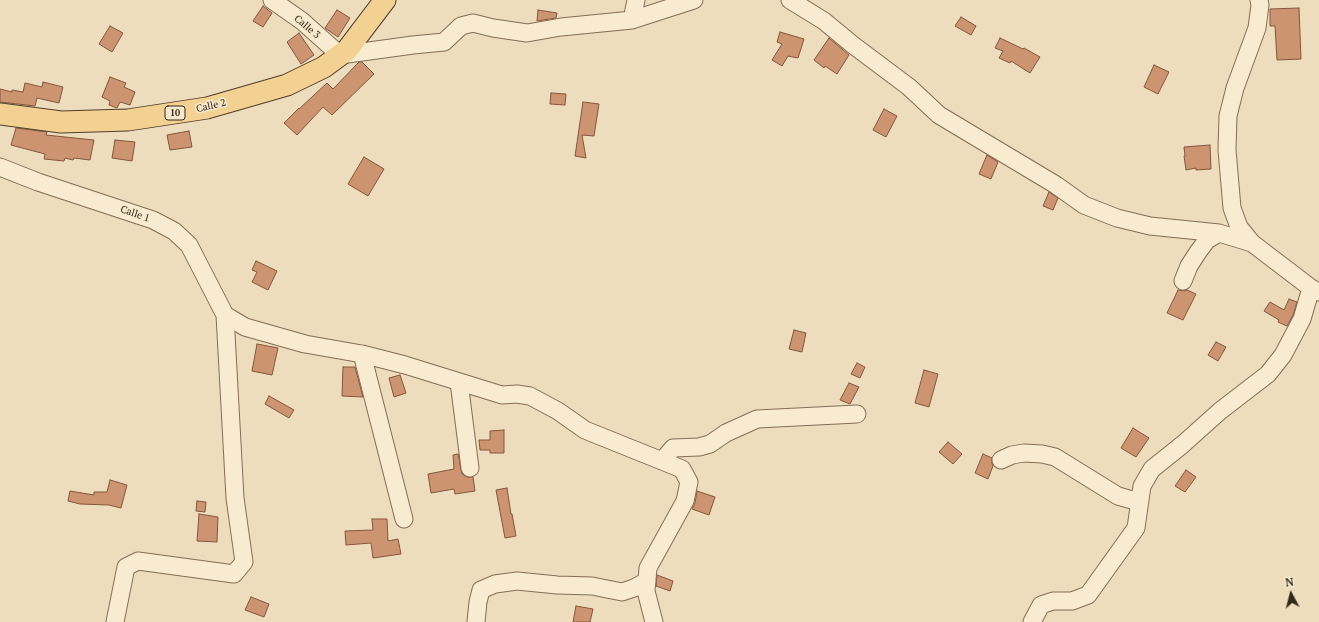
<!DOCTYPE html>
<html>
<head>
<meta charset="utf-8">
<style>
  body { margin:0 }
  #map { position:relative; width:1319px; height:622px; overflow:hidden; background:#edddbc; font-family:"PT Serif",serif }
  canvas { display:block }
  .north { position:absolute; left:1271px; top:574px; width:40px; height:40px; -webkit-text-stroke:3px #f5e8cb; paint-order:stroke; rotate:353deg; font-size:11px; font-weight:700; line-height:16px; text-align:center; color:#34261b }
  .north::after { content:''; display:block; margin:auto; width:14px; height:18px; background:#34261b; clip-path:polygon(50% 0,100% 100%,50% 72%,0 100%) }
</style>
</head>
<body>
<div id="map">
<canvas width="1319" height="622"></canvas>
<div class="north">N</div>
</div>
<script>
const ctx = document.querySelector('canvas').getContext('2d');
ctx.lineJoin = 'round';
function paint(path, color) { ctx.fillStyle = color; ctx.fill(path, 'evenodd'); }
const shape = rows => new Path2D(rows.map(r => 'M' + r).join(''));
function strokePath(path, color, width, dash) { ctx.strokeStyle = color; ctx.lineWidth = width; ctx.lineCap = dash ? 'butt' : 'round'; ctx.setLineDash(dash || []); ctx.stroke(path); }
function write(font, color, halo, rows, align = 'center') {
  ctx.font = font + ' "PT Serif",serif'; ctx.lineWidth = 3.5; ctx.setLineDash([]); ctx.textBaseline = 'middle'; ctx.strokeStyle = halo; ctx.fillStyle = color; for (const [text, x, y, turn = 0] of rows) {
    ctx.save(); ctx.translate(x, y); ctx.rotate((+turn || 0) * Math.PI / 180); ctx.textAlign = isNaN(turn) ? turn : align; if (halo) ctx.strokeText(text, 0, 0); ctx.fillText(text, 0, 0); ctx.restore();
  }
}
const building = shape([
  [263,6,272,13,263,27,253,21,263,6],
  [1299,8,1301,59,1277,60,1275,26,1270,26,1270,9,1299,8],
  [337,10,350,18,338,37,325,28,337,10],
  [538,10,557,13,556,18,537,21,538,10],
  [961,17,976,26,971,35,955,26,961,17],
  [110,26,123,33,112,52,99,44,110,26],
  [780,32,804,39,798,58,788,56,782,66,772,60,782,44,777,42,780,32],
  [299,33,314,55,301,64,287,42,299,33],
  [829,38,849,55,837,74,825,66,824,68,814,60,829,38],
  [1000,38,1023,49,1024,48,1040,57,1030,73,1011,61,1010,63,999,58,1003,51,995,48,1000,38],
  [359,62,362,62,374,74,332,115,323,107,297,135,284,123,299,108,299,109,327,83,333,89,359,62],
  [1154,65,1169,72,1158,94,1144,87,1154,65],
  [110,77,126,83,124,87,135,92,130,105,120,102,117,108,109,105,110,101,102,97,110,77],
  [43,82,63,87,59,103,37,98,35,106,0,102,0,89,12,92,12,90,23,92,25,83,42,87,43,82],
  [551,93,566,94,565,105,550,104,551,93],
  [583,102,599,104,594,136,582,135,586,158,575,156,583,102],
  [884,109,897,116,886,137,873,130,884,109],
  [16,128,47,132,46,135,94,140,90,160,74,158,73,160,65,158,64,161,44,159,45,154,11,145,16,128],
  [189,131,192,147,170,150,167,135,189,131],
  [115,140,135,142,132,161,112,158,115,140],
  [1210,145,1211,169,1196,170,1196,168,1186,170,1184,156,1185,156,1184,147,1210,145],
  [987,155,998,162,991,179,979,174,987,155],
  [364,157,384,169,368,196,348,184,364,157],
  [1049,192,1058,198,1053,210,1043,206,1049,192],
  [256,261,277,271,268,290,252,282,257,272,252,270,256,261],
  [1178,290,1184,291,1187,290,1196,294,1183,320,1167,313,1178,290],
  [1289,299,1297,302,1293,315,1287,326,1278,322,1279,320,1264,311,1270,302,1284,310,1289,299],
  [794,330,806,333,802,352,789,349,794,330],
  [1216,342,1226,347,1218,361,1208,355,1216,342],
  [257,344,278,348,272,375,252,371,257,344],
  [857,363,865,367,860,378,851,374,857,363],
  [343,367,355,367,363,397,342,396,343,367],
  [924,370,938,374,929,407,915,403,924,370],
  [400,375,406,393,394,397,389,378,400,375],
  [849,383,859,387,850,404,840,400,849,383],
  [269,396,294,410,289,418,265,404,269,396],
  [1133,428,1149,438,1136,457,1121,448,1133,428],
  [504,430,504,453,490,453,490,450,480,450,479,440,490,440,490,431,504,430],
  [948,442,962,454,953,464,939,452,948,442],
  [458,454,462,474,467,477,473,477,475,491,455,494,454,489,431,493,428,474,454,469,453,455,458,454],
  [983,454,992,458,992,464,993,466,988,479,975,473,983,454],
  [1186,470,1196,477,1185,492,1175,486,1186,470],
  [110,480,127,485,121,508,109,505,80,504,68,501,70,491,94,495,94,492,107,492,110,480],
  [507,488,511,514,512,514,516,536,505,538,496,490,507,488],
  [697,491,715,497,709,515,692,509,695,503,697,491],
  [197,501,206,502,205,512,196,511,197,501],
  [199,514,218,517,217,542,197,541,199,514],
  [372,519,387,519,388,541,398,539,401,554,373,558,371,543,346,545,345,531,373,530,372,519],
  [657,575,673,581,670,591,656,586,657,575],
  [251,597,269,604,264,617,245,610,251,597],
  [576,606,593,609,590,622,573,622,576,606]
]);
paint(building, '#cc9471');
strokePath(building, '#84563c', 1);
const minor = shape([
  [272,0,302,21,340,55,413,45,444,42,461,26,473,23,493,28,527,33,561,27,632,20,694,0],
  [790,0,824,21,853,45,909,87,939,115,1056,185,1084,205,1117,218,1150,226,1219,233,1252,243],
  [1259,0,1260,5,1257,28,1235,88,1228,116,1227,150,1232,208,1239,227,1252,243,1311,288,1319,292],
  [632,20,636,0],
  [0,167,38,182,153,220,174,231,189,245,225,315,235,498,244,562,234,574,138,561,126,567,115,622],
  [1183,281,1189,266,1198,252,1207,240,1219,233],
  [225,315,245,327,305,344,362,354,405,365,502,395,517,394,530,396,558,411,585,430,682,469,689,482,685,501,648,568,646,591,654,622],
  [362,354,404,519],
  [459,382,470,468],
  [1001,460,1012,455,1024,453,1042,454,1055,457,1118,496,1139,502],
  [662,461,673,448,699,447,710,444,726,433,757,419,857,414],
  [476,622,478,602,481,590,495,584,517,581,557,585,592,586,622,592,634,588,647,581],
  [1032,622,1041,605,1053,601,1072,601,1088,595,1136,528,1142,486,1152,469,1182,445,1220,411,1268,374,1283,355,1302,319,1311,288]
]);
const major = shape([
  [0,114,61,122,128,120,207,108,287,85,324,67,347,50,385,0]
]);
strokePath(minor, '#846d56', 19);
strokePath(major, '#523c2b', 23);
strokePath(minor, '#f9ebcf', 17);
strokePath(major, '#f2d192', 21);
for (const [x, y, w] of [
  [175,113,20]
]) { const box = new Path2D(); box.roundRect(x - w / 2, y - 7, w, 14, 3); ctx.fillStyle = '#f5e8cb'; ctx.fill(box); strokePath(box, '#34261b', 1); }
write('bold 9px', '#34261b', null, [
  ["10",175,113]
]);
write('10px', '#34261b', '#f5e8cb', [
  ["Calle 3",307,27,40],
  ["Calle 2",211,106,-13],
  ["Calle 1",135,214,19]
]);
</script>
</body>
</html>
